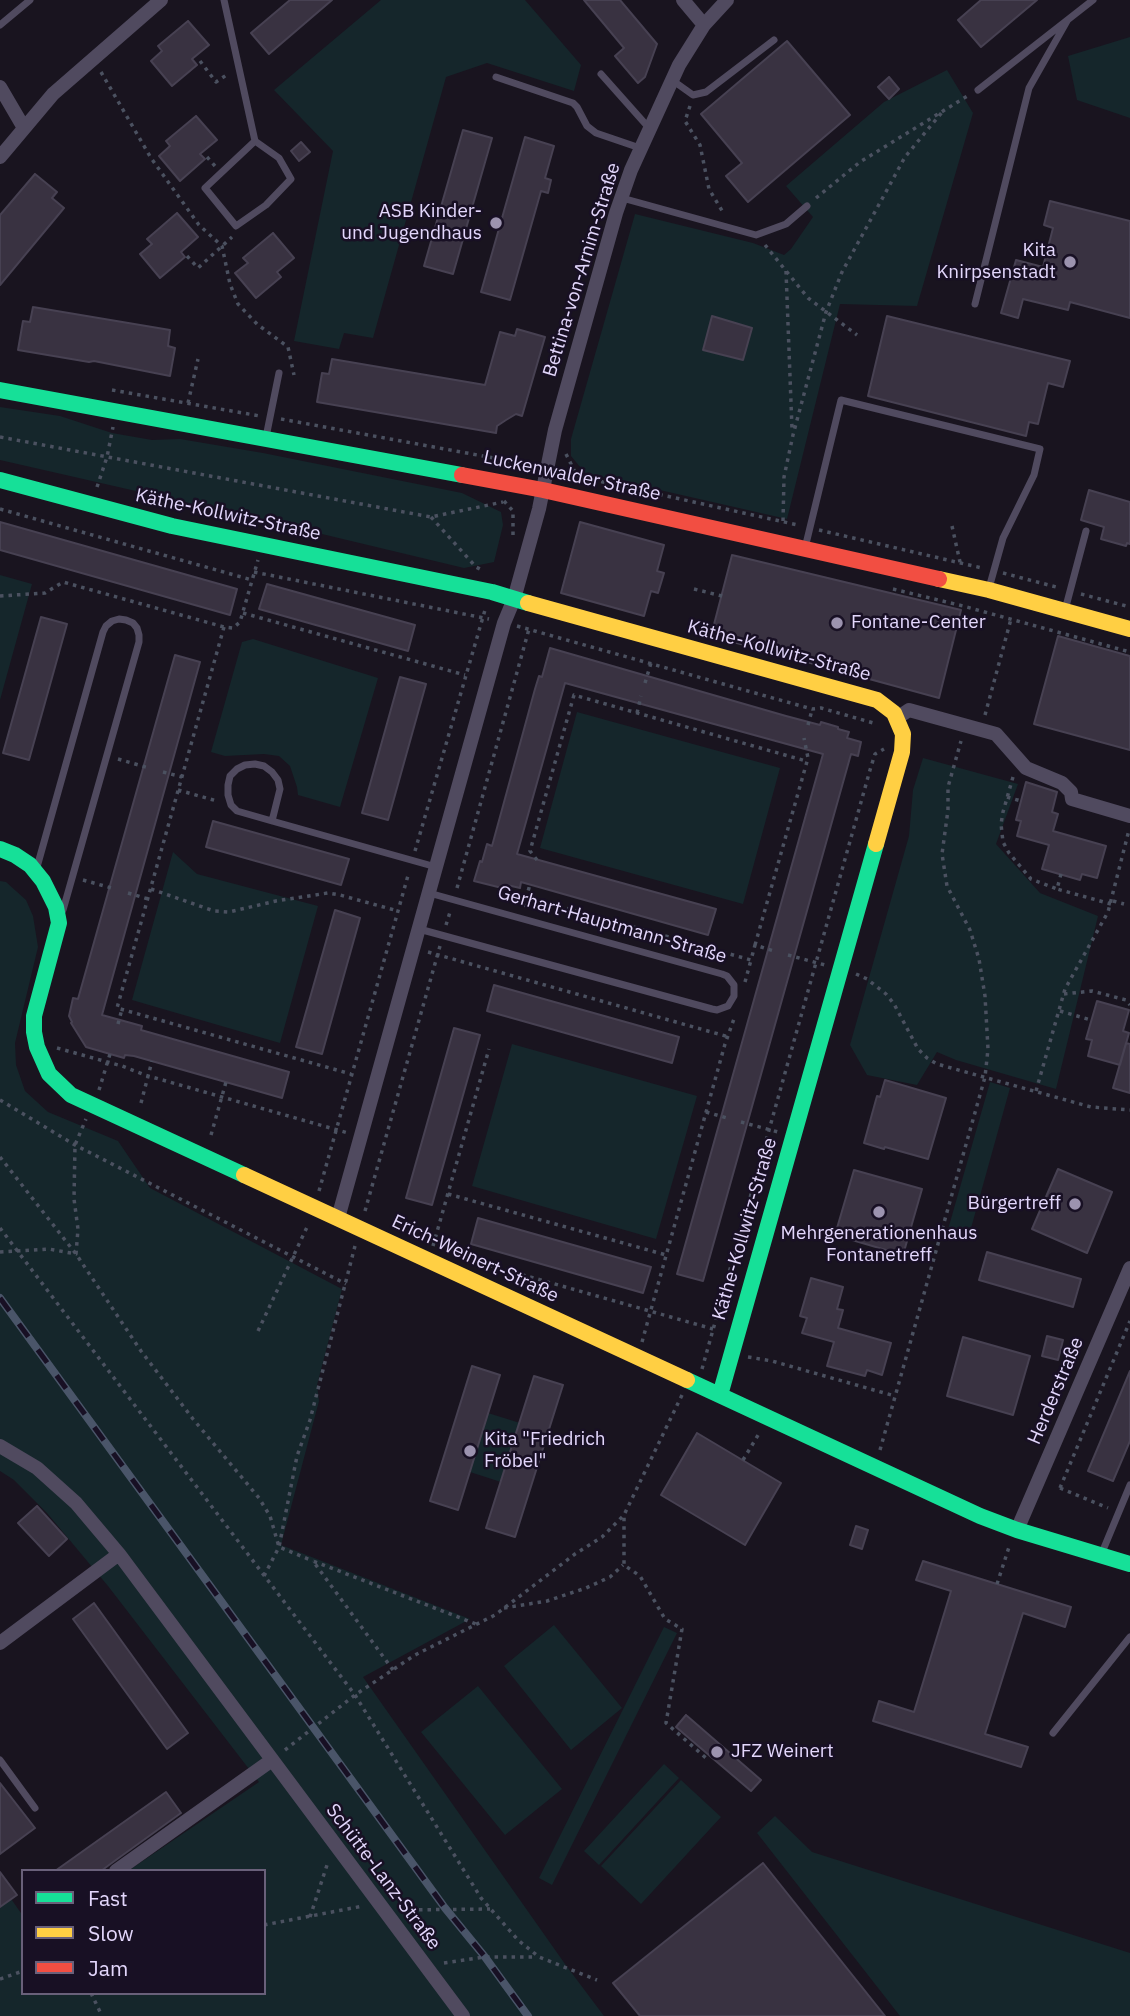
<!DOCTYPE html>
<html>
<head>
<meta charset="utf-8">
<style>
  body { margin:0 }
  #map { position:relative; width:1130px; height:2016px; overflow:hidden; background:#19141f; font-family:"IBM Plex Sans",sans-serif }
  canvas { display:block }
  .legend { position:absolute; left:21px; top:1869px; width:245px; height:126px; box-sizing:border-box; background:#181024; border:2px solid #69607a; margin:0; padding:9px 12px; list-style:none; font-size:21px; color:#e3d7fc }
  .legend li { display:flex; align-items:center; gap:14px; height:35px }
  .legend b { width:35px; border:2px solid #69607a }
</style>
</head>
<body>
<div id="map">
<canvas width="1130" height="2016"></canvas>
<ul class="legend">
<li><b style="height:9px;background:#16e098"></b>Fast</li>
<li><b style="height:9px;background:#ffcf43"></b>Slow</li>
<li><b style="height:9px;background:#f24e42"></b>Jam</li>
</ul>
</div>
<script>
const ctx = document.querySelector('canvas').getContext('2d');
ctx.lineJoin = 'round';
function paint(path, color) { ctx.fillStyle = color; ctx.fill(path, 'evenodd'); }
const shape = rows => new Path2D(rows.map(r => 'M' + r).join(''));
function strokePath(path, color, width, dash) { ctx.strokeStyle = color; ctx.lineWidth = width; ctx.lineCap = dash ? 'butt' : 'round'; ctx.setLineDash(dash || []); ctx.stroke(path); }
function write(font, color, halo, rows, align = 'center') {
  ctx.font = font + ' "IBM Plex Sans",sans-serif'; ctx.lineWidth = 5; ctx.setLineDash([]); ctx.textBaseline = 'middle'; ctx.strokeStyle = halo; ctx.fillStyle = color; for (const [text, x, y, turn = 0] of rows) {
    ctx.save(); ctx.translate(x, y); ctx.rotate((+turn || 0) * Math.PI / 180); ctx.textAlign = isNaN(turn) ? turn : align; if (halo) ctx.strokeText(text, 0, 0); ctx.fillText(text, 0, 0); ctx.restore();
  }
}
paint(shape([
  [381,0,525,0,581,65,574,91,487,63,446,77,373,338,344,333,339,349,294,341,333,151,274,90],
  [1130,37,1130,118,1077,100,1068,56],
  [947,70,973,113,917,306,840,304,787,519,585,473,571,456,571,439,635,214,753,243,784,255,791,249,813,217,786,186,884,102],
  [0,407,60,416,112,433,152,440,180,439,263,453,462,493,501,512,503,525,494,562,464,568,276,523,0,460],
  [0,575,32,584,0,700],
  [253,639,378,678,340,807,298,795,297,787,290,766,279,756,264,754,225,756,211,752,242,642],
  [577,712,780,768,743,904,540,848],
  [923,758,1018,784,996,844,1040,893,1098,916,1056,1089,956,1060,937,1052,917,1085,867,1075,850,1045,909,836,913,790],
  [173,852,197,874,318,906,280,1043,132,1000],
  [0,881,6,882,26,900,33,916,38,947,15,1043,16,1065,25,1091,48,1112,118,1141,150,1188,342,1289,317,1385,319,1401,281,1545,470,1619,363,1677,565,1964,604,2016,0,2016,0,1883,23,1916,23,1993,264,1993,264,1871,128,1871,259,1782,108,1586,47,1513,14,1480,0,1471],
  [512,1044,697,1096,656,1239,472,1186],
  [990,1082,1010,1088,968,1239,947,1233],
  [488,1413,520,1423,501,1482,470,1472],
  [554,1625,622,1708,571,1750,504,1666],
  [664,1627,677,1633,552,1885,539,1878],
  [478,1686,562,1789,505,1835,421,1732],
  [664,1764,679,1778,599,1865,584,1851],
  [681,1780,721,1817,641,1904,601,1866],
  [775,1816,812,1852,1130,1953,1130,2016,900,2016,757,1833]
]), '#15262b');
const building = shape([
  [290,0,332,0,269,54,251,33,290,0],
  [584,0,620,0,657,44,645,77,638,83,615,56,624,48,584,0],
  [981,0,1037,0,981,47,958,20,981,0],
  [188,21,209,45,192,59,197,65,172,86,151,61,162,51,158,46,188,21],
  [787,41,850,115,748,202,726,176,742,163,701,114,787,41],
  [889,77,899,89,889,99,878,87,889,77],
  [196,116,217,140,200,154,205,159,180,181,159,156,170,146,166,141,196,116],
  [463,130,492,138,453,274,424,266,463,130],
  [525,137,554,146,545,178,551,180,548,193,541,191,510,300,481,292,525,137],
  [301,142,310,152,299,161,291,151,301,142],
  [35,174,57,192,52,198,64,208,0,285,0,215,35,174],
  [1050,201,1130,221,1130,318,1070,302,1068,310,1023,299,1018,318,1001,313,1016,260,1043,267,1053,228,1044,225,1050,201],
  [177,213,198,237,181,252,185,257,160,278,140,254,152,244,147,239,177,213],
  [273,233,294,258,277,272,281,277,256,298,235,273,248,263,243,258,273,233],
  [33,307,170,330,168,346,175,348,170,376,94,361,89,362,18,350,23,321,30,322,33,307],
  [712,316,752,328,743,360,703,350,712,316],
  [887,316,1070,361,1063,387,1048,383,1038,424,1029,422,1026,436,868,396,887,316],
  [517,329,545,337,522,416,516,414,506,420,497,426,496,433,317,402,322,373,329,374,332,359,485,385,500,332,515,336,517,329],
  [1089,490,1130,502,1130,544,1127,543,1126,546,1101,539,1104,527,1081,520,1089,490],
  [0,522,237,589,230,615,0,550,0,522],
  [580,522,664,545,657,571,664,573,658,593,651,591,644,616,561,593,580,522],
  [732,555,961,610,939,698,711,636,732,555],
  [267,584,415,625,408,651,259,609,267,584],
  [41,617,67,624,29,760,3,753,41,617],
  [1058,636,1130,656,1130,750,1034,724,1058,636],
  [550,648,786,716,820,725,821,722,838,727,838,729,849,732,847,738,861,742,858,756,851,754,703,1281,677,1274,823,754,565,683,517,854,716,909,708,935,521,882,520,888,507,885,506,889,474,881,480,861,482,862,487,844,492,846,535,689,539,676,542,677,550,648],
  [175,655,200,662,102,1015,142,1026,141,1030,289,1072,282,1098,134,1056,125,1055,124,1058,86,1047,71,1023,72,1022,69,1016,73,998,78,999,175,655],
  [400,677,426,684,388,820,362,813,400,677],
  [1026,782,1057,792,1052,812,1058,814,1053,831,1106,846,1097,878,1082,874,1080,880,1042,869,1049,845,1017,836,1021,821,1016,820,1026,782],
  [213,821,349,859,341,885,206,847,213,821],
  [335,910,360,918,322,1054,296,1047,335,910],
  [494,985,679,1037,672,1063,487,1011,494,985],
  [1097,1001,1129,1010,1123,1031,1129,1033,1120,1065,1088,1056,1092,1040,1086,1039,1097,1001],
  [454,1028,480,1035,432,1205,406,1198,454,1028],
  [1126,1043,1130,1044,1130,1093,1113,1088,1126,1043],
  [885,1080,946,1098,928,1159,885,1147,884,1149,864,1143,877,1096,880,1097,885,1080],
  [1058,1169,1112,1192,1087,1253,1032,1229,1058,1169],
  [854,1170,922,1189,903,1255,835,1235,854,1170],
  [478,1218,651,1267,643,1293,471,1244,478,1218],
  [987,1252,1081,1279,1073,1307,979,1280,987,1252],
  [811,1278,843,1287,837,1309,843,1310,838,1328,891,1343,882,1375,867,1370,865,1376,827,1366,834,1342,802,1333,807,1318,800,1316,811,1278],
  [1047,1336,1063,1340,1058,1360,1042,1356,1047,1336],
  [963,1337,1030,1356,1013,1415,947,1396,963,1337],
  [472,1366,500,1375,458,1510,430,1501,472,1366],
  [1130,1371,1130,1441,1113,1481,1088,1471,1130,1371],
  [534,1376,563,1385,515,1537,486,1528,534,1376],
  [697,1433,781,1483,745,1545,661,1495,697,1433],
  [37,1506,67,1539,49,1556,18,1523,37,1506],
  [856,1526,868,1530,862,1549,850,1545,856,1526],
  [923,1561,1071,1607,1065,1627,1023,1613,985,1734,1028,1747,1021,1767,873,1721,879,1701,914,1712,951,1591,916,1580,923,1561],
  [94,1603,188,1733,167,1749,73,1619,94,1603],
  [686,1715,761,1780,751,1791,676,1727,686,1715],
  [0,1783,35,1828,0,1854,0,1783],
  [166,1792,181,1813,109,1865,101,1871,55,1871,166,1792],
  [763,1863,885,2016,640,2016,613,1983,763,1863],
  [0,1872,17,1895,0,1907,0,1872]
]);
paint(building, '#393241');
strokePath(building, '#474152', 2);
strokePath(shape([
  [200,61,216,82,228,74],
  [101,72,151,158,199,225,222,246,230,284,238,304,257,324,288,347,294,375],
  [690,106,685,121,700,145,709,189,724,214],
  [207,157,215,166],
  [816,198,860,162,969,95],
  [765,245,808,298,857,335],
  [187,256,198,268,232,237],
  [786,271,792,429],
  [112,390,260,416],
  [188,403,198,359],
  [281,419,532,465],
  [0,437,431,517,503,502],
  [566,454,576,474],
  [560,471,603,482,798,525],
  [97,487,107,457,113,427],
  [504,501,513,511,513,538],
  [0,509,252,580],
  [431,517,476,567,484,571],
  [783,521,784,477,793,435,826,312,842,272,905,157,943,111],
  [952,526,960,562],
  [819,530,982,568],
  [254,572,489,619],
  [1003,573,1060,588],
  [694,589,726,597],
  [893,589,963,606,1130,652],
  [1081,594,1130,607],
  [0,596,45,593,63,582,224,627,233,628,240,622,258,560],
  [243,613,465,675],
  [517,626,812,709,821,708,877,724],
  [224,627,117,1008,351,1074],
  [645,683,651,663],
  [637,713,641,696],
  [985,715,1011,619],
  [808,725,812,710],
  [118,759,149,768],
  [163,772,182,777],
  [1013,777,1003,812,1001,824,1003,842,1009,853,1031,879,1057,889],
  [178,790,217,801],
  [1007,797,1021,801],
  [415,851,485,610],
  [537,860,530,851,574,695,806,761],
  [1061,874,1057,889,1111,904],
  [83,880,115,889],
  [457,888,529,629],
  [151,889,214,911,229,912,276,901,328,893,340,895,398,911],
  [128,893,148,899],
  [526,897,751,960,755,945,774,951],
  [1113,901,1124,904],
  [524,907,530,884],
  [446,925,451,909],
  [755,945,808,758,804,738],
  [428,952,729,1037],
  [788,955,825,965],
  [856,974,867,979,886,994,894,1004,918,1049,927,1058,937,1064,1091,1107,1130,1110],
  [745,982,751,960],
  [1064,994,1092,991,1126,1000,1130,1005],
  [1060,1011,1091,1020],
  [118,1024,122,1009],
  [57,1048,122,1066,145,1075,348,1133],
  [99,1090,110,1054],
  [1036,1091,1065,989,1108,912,1129,830],
  [0,1100,75,1145,346,1284],
  [141,1103,152,1061],
  [706,1112,727,1118],
  [741,1122,778,1132],
  [211,1135,226,1082],
  [0,1157,76,1254,141,1351,193,1419,259,1498,270,1516,279,1547,313,1561],
  [319,1191,409,872],
  [448,1194,666,1255],
  [365,1211,440,946],
  [0,1228,355,1695,481,1898,518,1940,539,1957,597,1980],
  [411,1231,435,1238,443,1247],
  [433,1246,489,1049],
  [0,1252,49,1249,76,1254,78,1229,74,1199,75,1145,86,1119],
  [481,1263,713,1329],
  [258,1331,308,1225],
  [642,1342,725,1044,735,1016],
  [748,1357,772,1361,895,1396],
  [702,1369,870,770,875,754,884,749],
  [682,1395,624,1515,624,1565,640,1576,665,1619,682,1629,666,1723,706,1758],
  [880,1450,985,1077,988,1049,985,996,979,959,970,930,947,886,942,854,948,810,948,787,961,741],
  [743,1460,760,1432],
  [1060,1488,1130,1321],
  [1060,1488,1108,1508],
  [264,1576,279,1547,297,1456,310,1420,355,1246],
  [997,1584,1010,1544],
  [504,1608,547,1601,586,1588,610,1577,623,1565],
  [393,1670,313,1561,476,1624],
  [285,1750,355,1695,415,1655,495,1615,575,1554,602,1537,624,1515],
  [402,1910,490,1909],
  [310,1917,328,1862],
  [264,1925,363,1906],
  [444,1963,485,1957,537,1957],
  [0,1979,23,1971],
  [91,1993,102,2016]
]), '#4b5160', 3.5, [3.5, 5]);
strokePath(shape([
  [224,0,255,141,279,158,291,179,266,205,236,226,205,188,255,141],
  [0,25,30,0],
  [601,74,649,128],
  [496,77,573,103,577,107,587,126,596,133,640,148],
  [672,80,693,95,706,92,774,40],
  [978,90,1093,0],
  [622,198,756,235,786,224,807,206],
  [975,304,1029,88,1067,21],
  [266,437,279,373],
  [805,548,841,400,1040,449,1034,475,1003,538,989,588],
  [1065,610,1086,531],
  [272,821,237,811,231,805,228,795,228,785,230,776,237,769,245,765,255,764,264,766,272,772,278,780,280,789,272,821,436,867],
  [37,867,103,632,106,626,112,621,119,619,126,620,133,623,137,628,139,635,139,642,63,910],
  [419,929,712,1009,717,1010,728,1006,734,996,734,985,727,976,722,974,429,893],
  [1101,1555,1130,1485],
  [1053,1733,1130,1637],
  [0,1760,35,1808]
]), '#504a5f', 7);
strokePath(shape([
  [683,0,704,25],
  [0,87,24,128],
  [0,157,53,94,161,0],
  [897,718,909,710,996,734,1026,768,1062,783,1071,792,1072,799,1130,816],
  [338,1218,504,623,514,599,539,509,555,430,616,213,631,170,679,65,704,25,727,0],
  [0,1446,37,1468,76,1503,119,1554,463,2016],
  [1017,1530,1130,1268],
  [0,1643,119,1554],
  [116,1871,272,1760]
]), '#504a5f', 14);
strokePath(shape([
  [0,390,462,475],
  [0,480,172,526,492,592,528,603],
  [0,849,15,855,30,865,43,881,56,907,59,923,34,1016,34,1032,37,1047,49,1074,71,1095,244,1175],
  [687,1380,980,1516,1017,1530,1130,1564],
  [720,1395,876,844]
]), '#16e098', 16);
strokePath(shape([
  [939,579,989,590,1130,629],
  [528,603,877,700,894,713,903,734,902,752,876,844],
  [244,1175,687,1380]
]), '#ffcf43', 16);
strokePath(shape([
  [462,475,543,490,939,579]
]), '#f24e42', 16);
const rail = shape([
  [0,1298,445,1908,485,1957,528,2016]
]);
strokePath(rail, '#4a5569', 8);
strokePath(rail, '#181024', 5, [16]);
for (const [x, y, r, color] of [
  [496,223,7,"#9c93af"],
  [1070,262,7,"#9c93af"],
  [837,623,7,"#9c93af"],
  [1075,1204,7,"#9c93af"],
  [879,1212,7,"#9c93af"],
  [470,1451,7,"#9c93af"],
  [717,1752,7,"#9c93af"]
]) { const dot = new Path2D(); dot.arc(x, y, r, 0, 2 * Math.PI); ctx.fillStyle = color; ctx.fill(dot); strokePath(dot, '#181024', 2.5); }
write('19px', '#e3d7fc', '#181024', [
  ["ASB Kinder-",482,212],
  ["und Jugendhaus",482,234],
  ["Kita",1056,251],
  ["Knirpsenstadt",1056,273],
  ["Fontane-Center",851,623,"left"],
  ["Bürgertreff",1061,1204],
  ["Mehrgenerationenhaus",879,1234,"center"],
  ["Fontanetreff",879,1256,"center"],
  ["Kita \"Friedrich",484,1440,"left"],
  ["Fröbel\"",484,1462,"left"],
  ["JFZ Weinert",731,1752,"left"]
], 'right');
write('19px', '#e3d7fc', '#181024', [
  ["Bettina-von-Arnim-Straße",582,270,-73],
  ["Luckenwalder Straße",572,476,12],
  ["Käthe-Kollwitz-Straße",228,515,12],
  ["Käthe-Kollwitz-Straße",779,651,15],
  ["Gerhart-Hauptmann-Straße",612,925,16],
  ["Käthe-Kollwitz-Straße",745,1229,-74],
  ["Erich-Weinert-Straße",475,1259,25],
  ["Herderstraße",1056,1391,-67],
  ["Schütte-Lanz-Straße",383,1877,53]
]);
</script>
</body>
</html>
